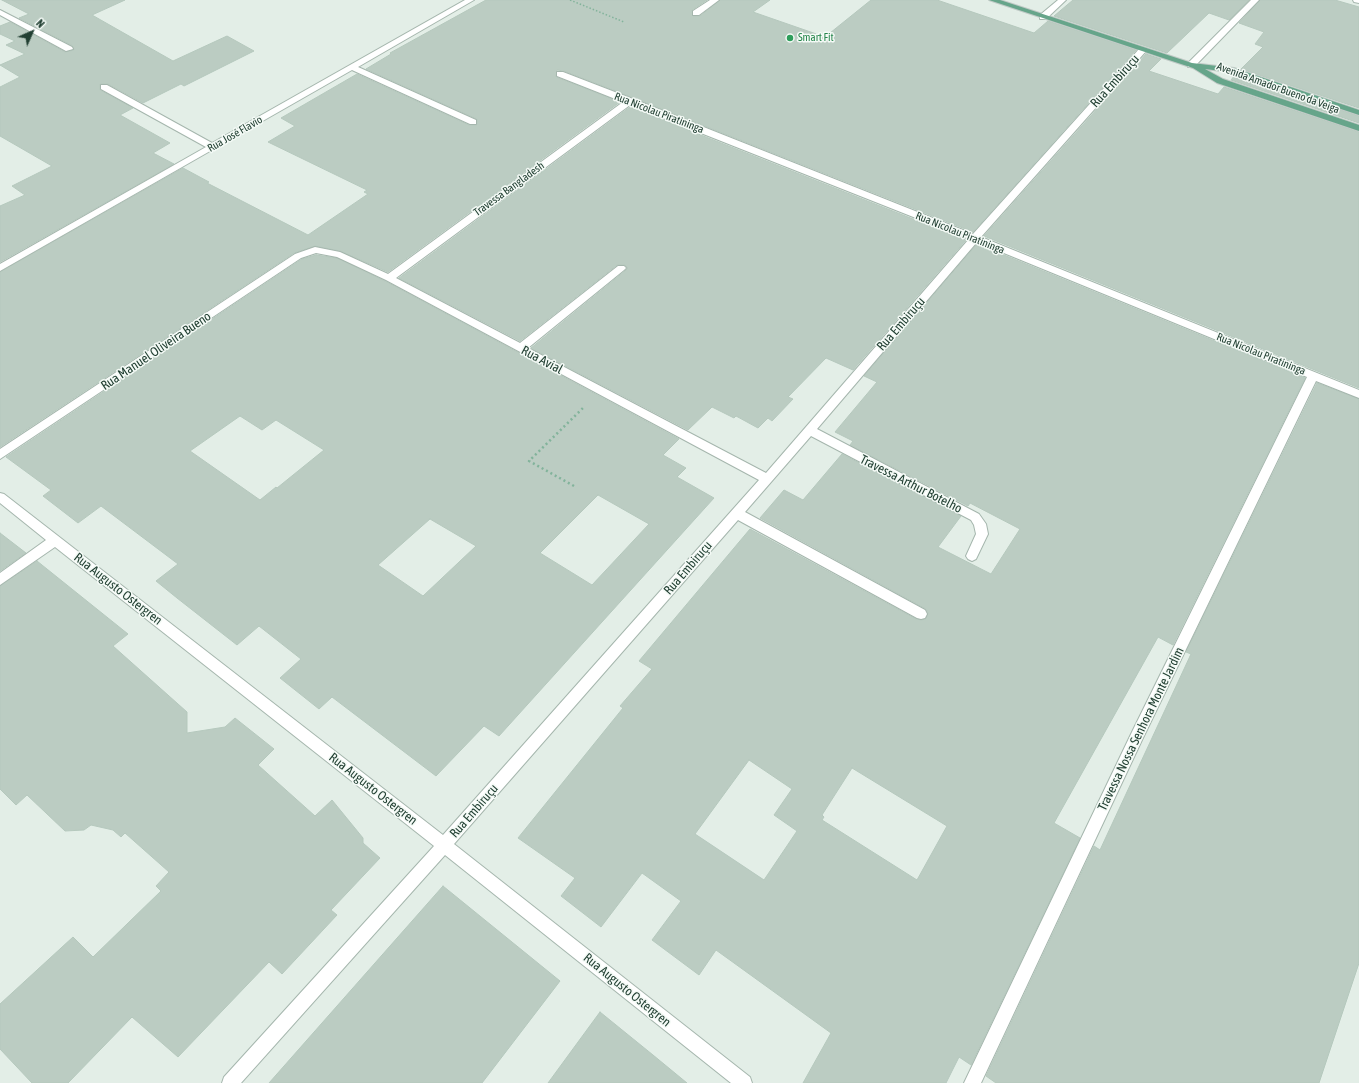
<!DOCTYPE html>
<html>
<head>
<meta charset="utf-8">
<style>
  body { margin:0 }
  #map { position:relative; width:1359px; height:1083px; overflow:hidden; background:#e3eee7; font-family:"Asap Condensed",sans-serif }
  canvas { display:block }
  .north { position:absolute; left:12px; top:12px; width:40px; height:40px; -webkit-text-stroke:3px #f4faf6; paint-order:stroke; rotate:45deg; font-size:11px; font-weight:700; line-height:16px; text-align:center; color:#224033 }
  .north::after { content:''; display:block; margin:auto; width:14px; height:18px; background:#224033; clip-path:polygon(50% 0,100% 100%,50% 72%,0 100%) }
</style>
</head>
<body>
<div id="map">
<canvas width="1359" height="1083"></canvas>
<div class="north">N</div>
</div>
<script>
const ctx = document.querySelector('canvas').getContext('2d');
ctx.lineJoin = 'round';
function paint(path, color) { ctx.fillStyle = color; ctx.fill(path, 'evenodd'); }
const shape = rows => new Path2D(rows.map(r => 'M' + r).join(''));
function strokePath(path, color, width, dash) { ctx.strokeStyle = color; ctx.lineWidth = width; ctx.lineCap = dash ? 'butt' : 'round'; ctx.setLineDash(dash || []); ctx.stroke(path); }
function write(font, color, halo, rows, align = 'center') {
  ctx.font = font + ' "Asap Condensed",sans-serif'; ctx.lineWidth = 3; ctx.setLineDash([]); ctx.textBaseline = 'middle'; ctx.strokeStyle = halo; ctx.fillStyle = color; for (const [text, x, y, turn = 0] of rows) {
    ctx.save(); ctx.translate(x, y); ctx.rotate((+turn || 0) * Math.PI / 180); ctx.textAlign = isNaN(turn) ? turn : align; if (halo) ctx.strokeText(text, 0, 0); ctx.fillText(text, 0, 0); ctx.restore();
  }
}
const building = shape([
  [2,0,125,0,92,15,173,61,227,36,254,51,184,86,181,84,143,103,108,84,100,84,100,90,133,108,120,115,170,143,153,153,174,164,0,262,0,206,25,195,12,186,52,166,0,136,0,87,20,77,0,65,25,54,6,45,15,41,0,34,0,26,10,22,65,52,74,50,73,46,19,18,29,14,2,0],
  [486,0,707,0,692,10,693,16,700,16,720,0,770,0,753,12,825,37,871,0,937,0,1034,33,1048,21,1136,50,973,232,634,98,564,71,557,70,556,77,620,102,388,272,340,251,315,246,294,253,0,447,0,272,183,168,209,182,207,183,308,235,368,194,364,192,367,190,268,142,295,126,281,118,357,74,469,125,477,125,477,119,366,69,391,54,390,53,486,0],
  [1073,0,1249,0,1229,20,1209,13,1167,53,1054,16,1073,0],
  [1260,0,1335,0,1359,7,1359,108,1241,69,1263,47,1255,44,1264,32,1239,23,1260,0],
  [1146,54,1161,59,1149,71,1218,94,1224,87,1359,132,1359,388,984,236,1146,54],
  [1235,75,1359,116,1359,123,1231,80,1235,75],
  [630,107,966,240,853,370,826,358,788,397,793,399,772,421,768,418,758,428,736,416,734,418,712,407,688,430,531,348,625,271,628,268,625,265,617,265,520,341,399,278,630,107],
  [977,244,1305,378,1173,645,1158,637,1054,823,1080,838,971,1065,959,1057,946,1083,803,1083,831,1033,716,950,699,975,652,940,681,901,642,873,601,927,561,896,575,878,518,838,623,708,620,706,652,669,639,661,750,529,916,619,921,620,926,619,928,613,926,609,760,518,784,490,803,500,842,454,961,516,938,547,991,574,1020,529,970,503,968,506,850,445,853,441,835,432,877,382,864,376,977,244],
  [749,760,792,789,774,815,797,831,764,880,695,834,749,760],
  [852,768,947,826,917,880,822,820,824,817,822,815,852,768],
  [316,255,337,258,385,281,679,439,663,455,686,468,677,477,714,498,499,736,484,726,436,776,332,697,319,709,280,678,301,659,259,626,237,645,177,598,156,581,178,564,101,506,78,523,43,496,51,490,6,457,302,259,316,255],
  [240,416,262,430,276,420,324,450,277,488,276,487,260,500,190,451,240,416],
  [598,495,649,524,592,585,540,553,598,495],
  [430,519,476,546,423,596,378,565,430,519],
  [1317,383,1359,399,1359,963,1319,1083,996,1083,986,1076,1094,846,1100,850,1191,654,1186,652,1317,383],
  [0,533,26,553,0,571,0,533],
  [37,561,128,634,113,646,187,712,187,733,225,727,235,718,274,749,258,765,315,816,332,800,363,838,363,843,380,858,331,910,337,915,282,974,269,962,178,1057,132,1017,68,1083,32,1083,0,1049,0,1004,73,937,93,957,161,891,156,886,169,872,125,833,121,837,113,830,91,825,84,830,65,831,27,795,16,805,0,789,0,586,37,561],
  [443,886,560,981,482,1083,269,1083,443,886],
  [600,1012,653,1055,687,1083,548,1083,600,1012]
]);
paint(building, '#bbccc2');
strokePath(building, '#b5c8bd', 1);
const minor = shape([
  [465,0,474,0,358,67,476,120,476,124,470,124,352,70,0,271,0,264,206,147,101,89,101,85,107,85,212,143,465,0],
  [710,0,719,0,699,15,693,15,693,11,710,0],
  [1058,0,1066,0,1046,19,1040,19,1040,15,1058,0],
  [1251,0,1259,0,1194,67,1188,67,1188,63,1251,0],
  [1353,0,1359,0,1359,3,1354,2,1353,0],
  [0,10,72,47,73,49,66,51,0,15,0,10],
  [1140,48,1147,50,981,237,1359,390,1359,398,1316,381,1142,740,981,1083,964,1083,1132,732,1307,377,977,242,817,429,979,514,986,524,988,534,976,559,972,561,968,559,966,556,976,534,974,525,971,520,811,436,745,512,925,610,927,614,925,618,921,619,917,618,738,520,454,844,750,1077,752,1083,731,1083,445,855,241,1083,222,1083,224,1077,434,846,55,547,0,585,0,573,46,540,0,503,0,493,4,494,443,835,759,480,386,280,337,257,316,253,301,258,0,459,0,449,295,254,315,247,340,252,388,274,623,102,557,76,557,72,563,72,633,99,973,234,1140,48],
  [630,105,969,239,766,473,528,348,624,270,626,268,624,266,618,266,520,343,396,278,630,105]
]);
const major = shape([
  [989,0,1000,0,1192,63,1234,68,1359,110,1359,115,1230,72,1205,69,1223,79,1359,125,1359,131,1217,83,1193,68,989,0]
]);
strokePath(minor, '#a5b6ad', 2);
strokePath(major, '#c1cac6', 2);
strokePath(shape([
  [570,0,624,22]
]), '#82b39b', 1.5, [1.5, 2]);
strokePath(shape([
  [574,486,529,461,585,406]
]), '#82b39b', 2.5, [2, 3]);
paint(minor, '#fff');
paint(major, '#66a58a');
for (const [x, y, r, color] of [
  [790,38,4,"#2e9e5b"]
]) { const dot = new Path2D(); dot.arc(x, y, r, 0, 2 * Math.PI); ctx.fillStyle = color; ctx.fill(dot); strokePath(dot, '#f4faf6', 1.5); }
write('11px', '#27864d', '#f4faf6', [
  ["Smart Fit",798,38]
], 'left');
write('11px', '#224033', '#f4faf6', [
  ["Avenida Amador Bueno da Veiga",1278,88,20],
  ["Rua Nicolau Piratininga",659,113,21],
  ["Rua José Flavio",235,134,-30],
  ["Travessa Bangladesh",509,189,-36],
  ["Rua Nicolau Piratininga",960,233,22],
  ["Rua Nicolau Piratininga",1261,354,22]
]);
write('13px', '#224033', '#f4faf6', [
  ["Rua Embiruçu",1115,81,-48],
  ["Rua Embiruçu",901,324,-49],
  ["Rua Manuel Oliveira Bueno",156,351,-34],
  ["Rua Avial",542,360,28],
  ["Travessa Arthur Botelho",911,484,27],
  ["Rua Embiruçu",688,568,-49],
  ["Rua Augusto Ostergren",118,589,38],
  ["Travessa Nossa Senhora Monte Jardim",1141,729,-64],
  ["Rua Augusto Ostergren",373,789,38],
  ["Rua Embiruçu",474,811,-49],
  ["Rua Augusto Ostergren",627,990,39]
]);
</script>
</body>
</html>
